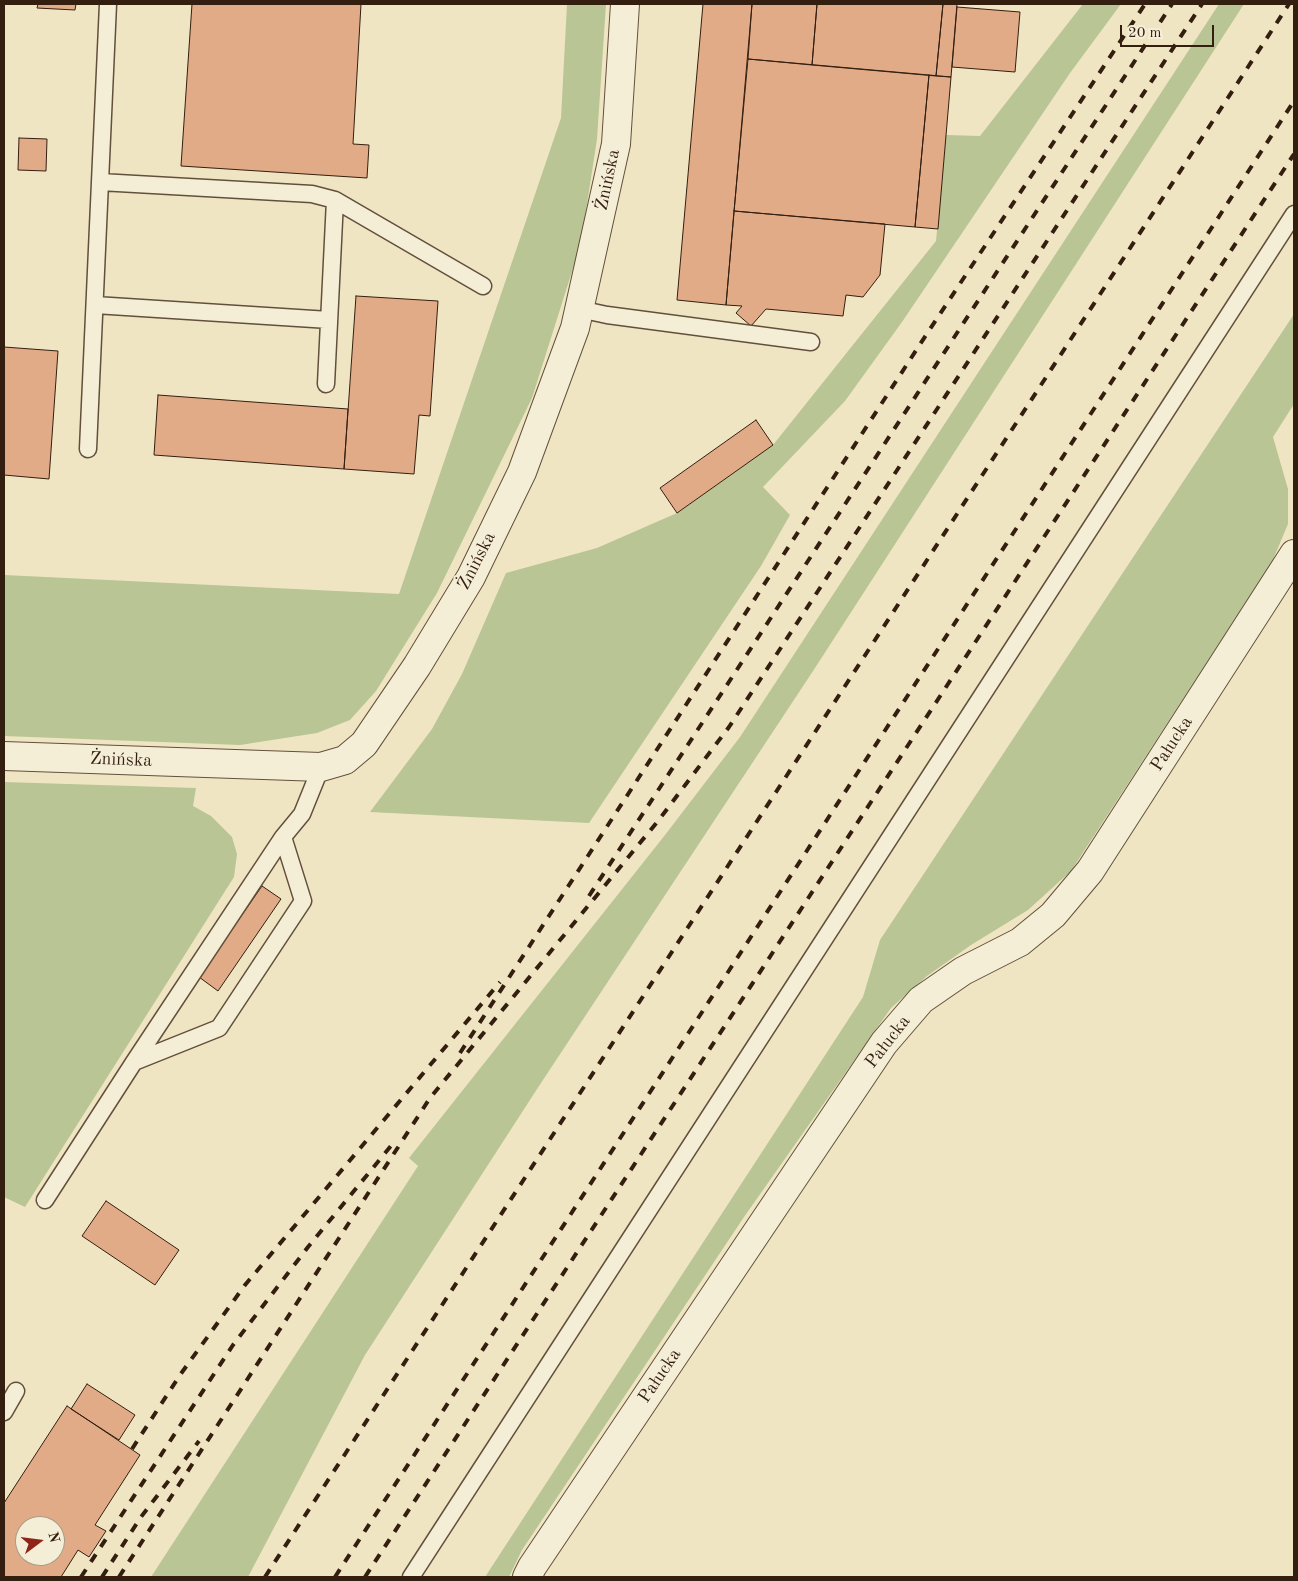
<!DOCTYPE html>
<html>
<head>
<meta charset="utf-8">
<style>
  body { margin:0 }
  #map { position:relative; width:1298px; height:1581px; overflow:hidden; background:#f0e5c2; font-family:"Old Standard TT",serif }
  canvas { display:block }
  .frame { position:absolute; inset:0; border:5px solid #331e10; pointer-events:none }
  .north { position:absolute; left:15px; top:1516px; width:50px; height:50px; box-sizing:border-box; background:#f5eed7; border:1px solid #a79b87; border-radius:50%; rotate:75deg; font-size:14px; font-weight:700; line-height:20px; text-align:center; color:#331e10 }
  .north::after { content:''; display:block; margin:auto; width:18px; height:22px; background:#8f2418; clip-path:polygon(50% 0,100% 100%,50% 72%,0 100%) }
  .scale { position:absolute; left:1120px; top:25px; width:94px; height:22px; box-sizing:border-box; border:2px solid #331e10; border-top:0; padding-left:6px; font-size:15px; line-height:18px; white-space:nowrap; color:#331e10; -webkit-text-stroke:4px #f5eed7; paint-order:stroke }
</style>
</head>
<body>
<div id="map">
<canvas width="1298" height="1581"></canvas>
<div class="frame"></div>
<div class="north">N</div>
<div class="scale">20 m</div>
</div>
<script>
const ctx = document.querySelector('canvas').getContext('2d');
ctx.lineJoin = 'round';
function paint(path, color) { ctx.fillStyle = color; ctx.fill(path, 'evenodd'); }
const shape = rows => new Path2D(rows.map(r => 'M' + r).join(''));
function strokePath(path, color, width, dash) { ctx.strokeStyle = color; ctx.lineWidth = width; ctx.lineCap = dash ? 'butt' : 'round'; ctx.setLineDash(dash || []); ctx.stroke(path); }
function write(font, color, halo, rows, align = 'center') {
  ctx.font = font + ' "Old Standard TT",serif'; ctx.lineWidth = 4; ctx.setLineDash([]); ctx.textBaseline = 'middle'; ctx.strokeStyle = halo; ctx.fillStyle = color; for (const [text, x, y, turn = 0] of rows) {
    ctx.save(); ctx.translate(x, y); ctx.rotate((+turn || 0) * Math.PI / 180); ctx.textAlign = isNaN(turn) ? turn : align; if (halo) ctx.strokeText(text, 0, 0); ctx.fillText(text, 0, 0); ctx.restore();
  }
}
paint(shape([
  [567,4,606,4,597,139,581,243,532,398,437,593,376,691,350,720,317,733,240,745,4,736,4,575,399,594,561,118],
  [1083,4,1121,4,1070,73,902,322,845,401,763,487,790,515,761,566,589,823,370,812,432,729,462,674,506,573,597,548,677,513,773,445,936,241,946,135,980,136],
  [1219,4,1244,4,815,668,539,1086,365,1355,248,1577,151,1577,418,1166,409,1158,665,835,740,737],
  [1294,314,1294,404,1273,437,1288,489,1288,524,1272,562,1071,871,1028,910,971,945,927,976,891,1008,744,1217,522,1550,509,1577,485,1577,863,997,880,940],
  [4,782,196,788,193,806,211,816,232,837,237,854,234,877,25,1207,4,1197]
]), '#b9c594');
const building = shape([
  [38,4,76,4,75,10,37,8,38,4],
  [192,4,361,4,353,144,369,145,367,178,181,166,192,4],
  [703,4,752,4,726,305,677,300,703,4],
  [752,4,817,4,812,65,748,59,752,4],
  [817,4,943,4,936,76,812,65,817,4],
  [943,4,957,4,951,77,936,76,943,4],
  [957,7,1020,12,1015,72,952,67,957,7],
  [748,59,929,75,915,227,734,211,748,59],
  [929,75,951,77,938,229,915,227,929,75],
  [19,138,47,139,46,171,18,170,19,138],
  [734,211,885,224,880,275,863,297,846,295,843,316,766,309,751,326,736,313,742,306,726,305,734,211],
  [356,296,438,301,430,416,419,415,414,474,344,469,356,296],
  [4,347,58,351,49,479,4,475,4,347],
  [158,395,348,409,344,469,154,455,158,395],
  [756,420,773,445,677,513,660,488,756,420],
  [262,886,281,899,218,991,199,977,262,886],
  [106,1201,179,1250,155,1285,82,1236,106,1201],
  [87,1384,135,1415,119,1440,71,1409,87,1384],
  [67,1406,140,1455,95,1525,106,1531,89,1557,78,1550,61,1577,4,1577,4,1503,67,1406],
  [25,1526,55,1526,55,1556,25,1556,25,1526]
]);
paint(building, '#e2ab88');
strokePath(building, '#331e10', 1);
const service = shape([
  [100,182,312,194,335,200,483,286],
  [95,305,329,320],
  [579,309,607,315,811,342],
  [326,384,335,200],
  [88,449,108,4],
  [134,1062,219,1028,303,901,283,837],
  [45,1200,134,1062,283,837,302,814,321,767],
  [4,1412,16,1391],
  [411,1577,1294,214]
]);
const minor = shape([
  [4,756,321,767,345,760,364,744,417,666,471,577,522,472,575,328,616,144,625,4],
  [527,1577,532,1567,884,1043,921,1000,963,971,1020,942,1053,915,1090,871,1294,554]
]);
strokePath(service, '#62503c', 19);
strokePath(minor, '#62503c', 30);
strokePath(service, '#f5eed7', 16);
strokePath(minor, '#f5eed7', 28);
strokePath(shape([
  [589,896,1172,4],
  [460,1053,928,332,1145,4],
  [132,1449,180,1375,245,1285,500,982],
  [81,1577,233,1345,308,1247,395,1141],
  [102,1577,141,1517,199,1441],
  [119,1577,430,1098,658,821,729,727,1202,4],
  [265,1577,1289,4],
  [335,1577,1294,101],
  [365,1577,1294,154]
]), '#331e10', 4, [9, 9]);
write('18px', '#331e10', '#f5eed7', [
  ["Żnińska",608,180,-78],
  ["Żnińska",477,561,-63],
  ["Pałucka",1172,744,-57],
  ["Żnińska",121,760,2],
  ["Pałucka",888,1042,-52],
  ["Pałucka",660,1376,-56]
]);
</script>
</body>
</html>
